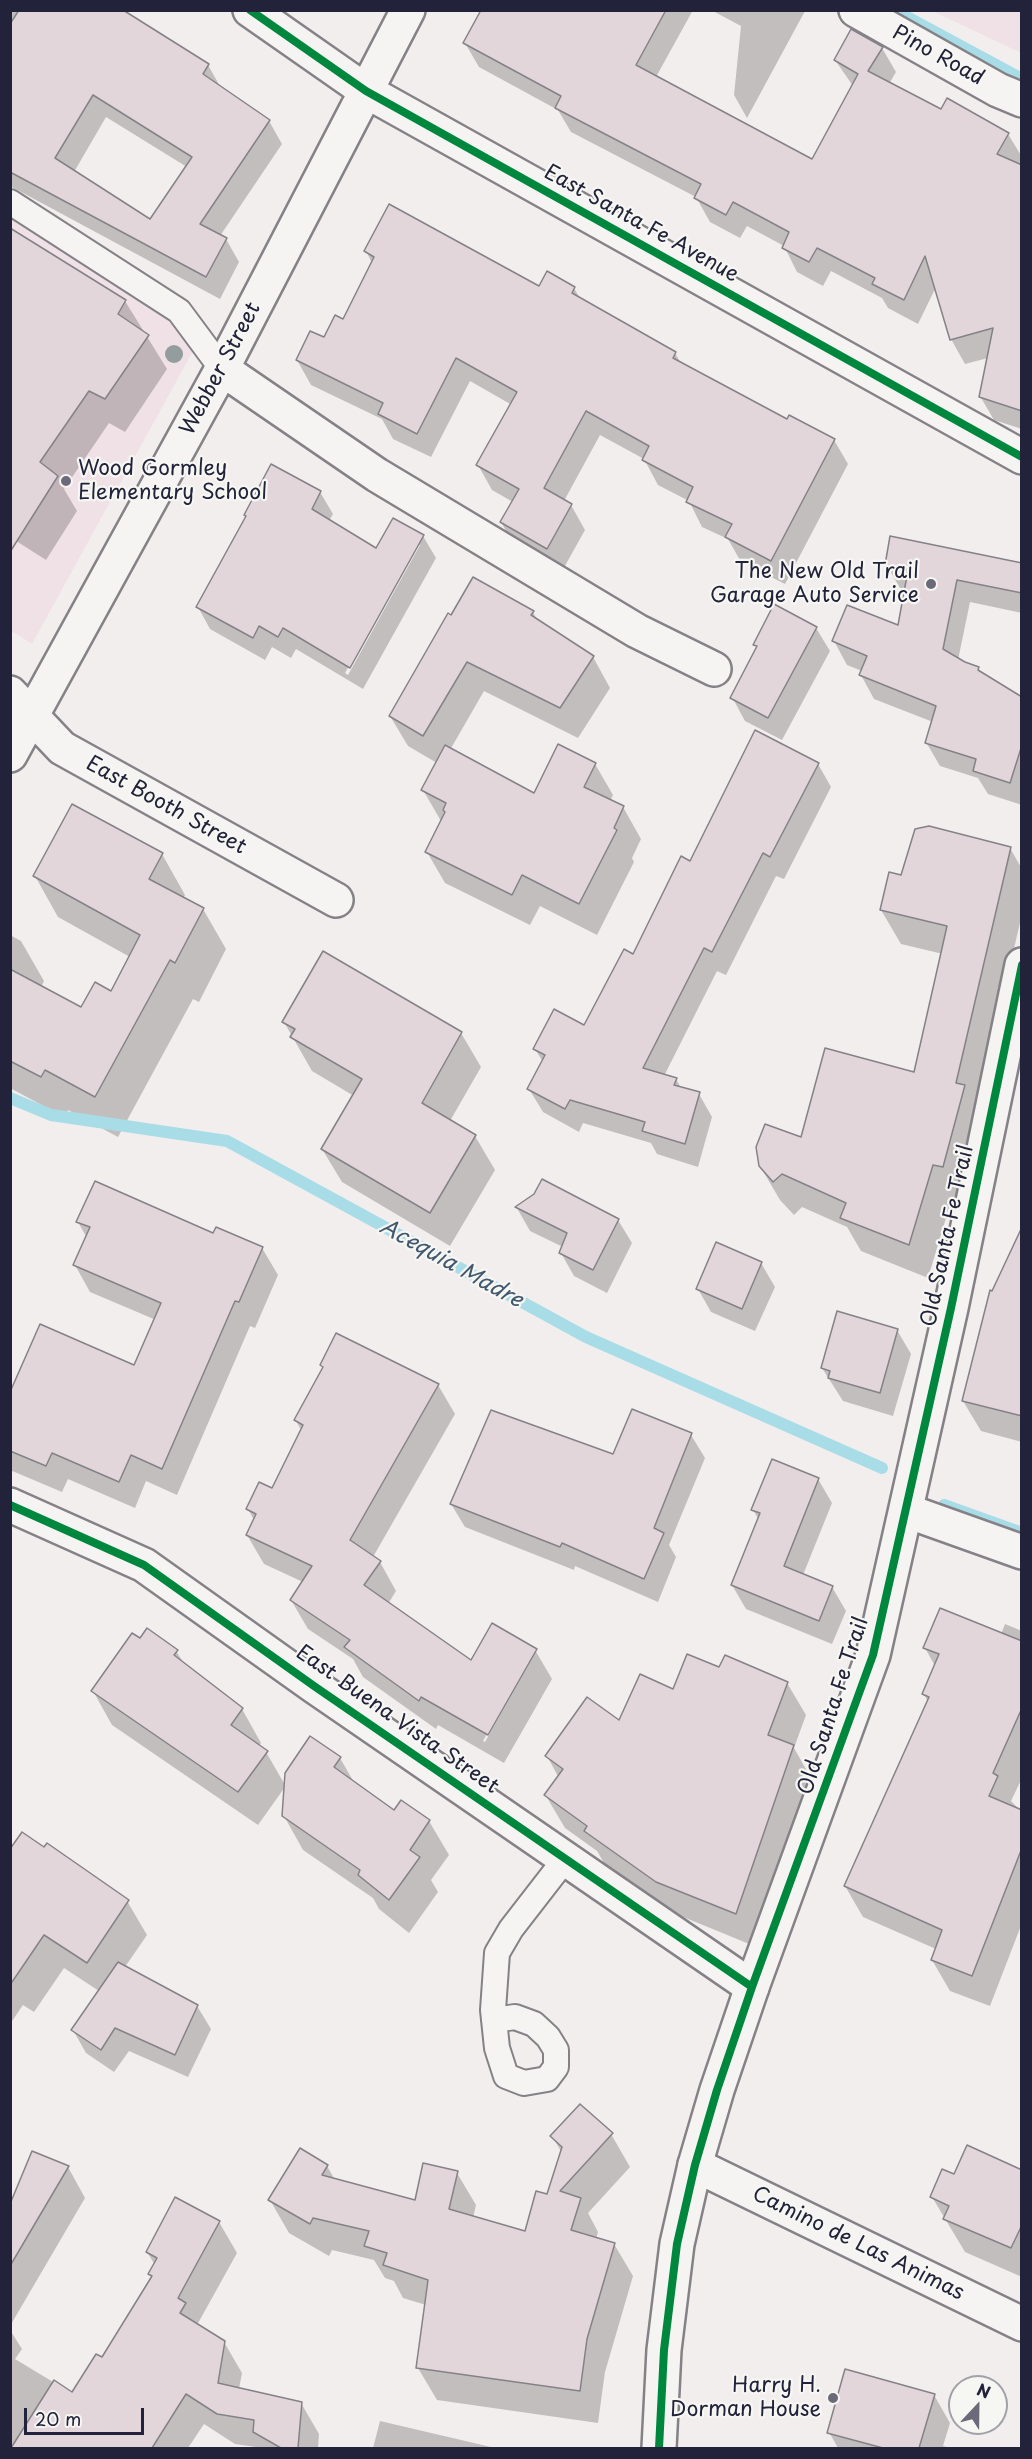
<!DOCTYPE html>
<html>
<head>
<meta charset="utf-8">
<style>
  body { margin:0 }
  #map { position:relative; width:1032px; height:2459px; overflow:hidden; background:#f3eeee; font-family:"Playpen Sans",sans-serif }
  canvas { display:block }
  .frame { position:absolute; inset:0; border:12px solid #22223b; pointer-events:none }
  .north { position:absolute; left:948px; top:2375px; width:60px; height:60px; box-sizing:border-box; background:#f6f6f2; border:2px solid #a1a1a9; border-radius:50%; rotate:22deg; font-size:16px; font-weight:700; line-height:24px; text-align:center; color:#22223b }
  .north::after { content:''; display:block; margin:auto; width:21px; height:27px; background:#6b697a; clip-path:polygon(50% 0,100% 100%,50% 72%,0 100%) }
  .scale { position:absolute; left:24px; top:2408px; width:120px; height:27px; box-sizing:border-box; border:3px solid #22223b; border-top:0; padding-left:8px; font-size:18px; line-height:21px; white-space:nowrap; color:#22223b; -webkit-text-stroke:4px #f6f6f2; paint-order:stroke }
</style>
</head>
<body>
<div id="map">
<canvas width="1032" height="2459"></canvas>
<div class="frame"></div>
<div class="north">N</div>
<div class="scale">20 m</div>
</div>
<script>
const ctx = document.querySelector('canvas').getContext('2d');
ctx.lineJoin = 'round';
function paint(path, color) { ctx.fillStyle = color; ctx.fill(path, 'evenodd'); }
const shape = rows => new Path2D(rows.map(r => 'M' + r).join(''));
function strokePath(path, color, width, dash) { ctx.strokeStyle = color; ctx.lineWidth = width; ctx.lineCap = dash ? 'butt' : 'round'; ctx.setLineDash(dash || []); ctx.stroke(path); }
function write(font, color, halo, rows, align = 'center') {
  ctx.font = font + ' "Playpen Sans",sans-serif'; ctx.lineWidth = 4.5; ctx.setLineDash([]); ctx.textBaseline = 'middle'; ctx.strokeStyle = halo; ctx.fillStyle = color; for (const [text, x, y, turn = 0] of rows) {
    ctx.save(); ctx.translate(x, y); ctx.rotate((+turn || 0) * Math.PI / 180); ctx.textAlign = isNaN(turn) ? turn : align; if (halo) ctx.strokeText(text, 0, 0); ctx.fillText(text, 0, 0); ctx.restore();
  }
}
paint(shape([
  [932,11,1021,11,1021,53],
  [10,199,204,331,32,644,10,630]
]), '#f0e1e6');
paint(shape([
  [10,10,120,10,208,65,221,88,269,121,282,144,220,236,226,239,239,262,220,299,10,186],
  [106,117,187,167,151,221,74,172],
  [483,10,693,10,656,77,813,161,853,86,835,60,882,48,896,72,889,84,941,111,1008,134,1022,157,1019,165,1022,429,994,420,980,396,988,358,965,364,951,339,936,287,918,324,888,308,882,298,831,271,823,286,797,272,784,246,747,226,740,238,710,222,696,197,571,132,558,110,479,67,465,43],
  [711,10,805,11,747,118,734,95,741,26],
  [10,230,125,301,167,369,125,432,109,423,64,489,77,511,46,560,10,537],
  [366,251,540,288,574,288,581,300,675,353,682,365,787,421,834,440,848,464,785,584,741,562,728,539,702,527,689,501,658,485,644,459,600,435,564,501,571,505,585,530,561,573,515,547,501,522,513,502,492,490,478,465,512,405,470,381,431,457,393,439,382,419,311,385,297,360,344,321,372,263],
  [320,492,333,514,329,521,377,550,423,536,436,558,363,689,296,649,291,658,272,647,265,660,210,629,198,607,247,518],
  [416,545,420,545,348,675,345,673],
  [886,564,1022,565,1022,613,970,602,958,660,978,668,982,675,1022,699,1022,805,988,794,978,778,940,766,926,742,933,722,874,699,861,675,862,671,847,665,834,641,899,627,906,589,900,588],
  [533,612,538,622,593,657,610,688,578,738,484,691,450,750,535,795,595,764,613,795,610,801,623,807,641,839,632,858,634,862,597,935,540,906,530,925,445,883,427,852,441,821,423,790,437,763,408,746,390,716,452,617],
  [816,628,830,651,782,740,745,721,732,697,757,648,755,644],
  [818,764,831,787,784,879,776,876,726,975,717,971,664,1076,676,1079,681,1088,699,1094,712,1117,698,1167,657,1154,651,1143,583,1123,579,1132,543,1112,529,1089,543,1062,535,1049,585,1028,691,863],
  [1010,848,1022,869,1022,914,977,1109,963,1200,952,1198,928,1278,861,1251,847,1227,802,1207,794,1215,780,1200,760,1166,915,1073,943,954,901,944,881,910,902,877],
  [162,854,185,895,183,899,203,909,226,949,199,1002,193,999,118,1137,68,1110,64,1117,10,1088,10,935,21,941,44,981,41,987,82,1009,112,993,130,957,58,917,35,876],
  [284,1022,461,1033,481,1067,450,1121,475,1136,495,1170,450,1246,342,1182,322,1149,354,1096,312,1071],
  [535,1195,618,1220,632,1243,607,1293,574,1276,561,1253,563,1247,530,1231,517,1208],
  [78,1222,262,1248,278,1275,255,1328,250,1326,177,1495,146,1481,135,1508,68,1479,62,1492,10,1470,10,1393,135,1367,156,1320,90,1292,75,1265,87,1238],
  [1022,1231,1022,1442,981,1431,963,1401,993,1293],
  [761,1263,775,1287,755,1331,711,1312,698,1289],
  [897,1330,911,1354,893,1416,843,1401,822,1368],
  [322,1365,438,1385,455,1414,373,1557,380,1562,396,1591,388,1604,472,1662,535,1650,552,1679,504,1763,438,1725,436,1729,363,1677,353,1659,308,1629,291,1600,303,1582,264,1564,247,1535,254,1520,248,1509,272,1490,301,1430,295,1419,324,1368],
  [527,1662,530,1662,485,1742,483,1741],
  [691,1435,705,1458,669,1545,676,1557,658,1602,575,1566,574,1570,465,1527,451,1504],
  [773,1461,818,1479,832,1503,803,1575,832,1587,846,1611,832,1644,746,1609,732,1585,759,1520,753,1510],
  [1005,1624,1022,1631,1022,1778,1011,1801,1022,1812,1022,1923,990,2006,950,1991,932,1960,936,1949,863,1917,845,1886,928,1702,924,1694,935,1666,925,1648,1001,1634],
  [140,1640,176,1651,185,1665,242,1709,261,1743,259,1746,266,1752,285,1785,340,1758,355,1784,394,1812,401,1802,429,1821,449,1855,431,1880,438,1892,409,1933,379,1909,373,1898,303,1850,284,1816,285,1787,258,1825,112,1725,93,1691],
  [720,1669,787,1683,806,1715,794,1748,811,1778,754,1946,676,1914,604,1863,597,1851,565,1828,546,1796,559,1778,547,1756],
  [10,1852,127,1901,147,1935,125,1967,197,2006,211,2029,188,2077,129,2051,114,2072,86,2053,73,2030,99,1991,64,1968,34,2012,23,2005,10,2024],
  [611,2134,630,2167,588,2213,598,2232,596,2239,614,2244,633,2276,605,2372,598,2423,437,2400,418,2368,426,2305,403,2298,394,2281,385,2278,374,2260,332,2250,329,2256,289,2233,270,2200,327,2166,335,2180,416,2202,457,2173,476,2205,473,2218,526,2232,548,2196,562,2153,552,2136],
  [68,2167,85,2198,10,2326,10,2196,14,2199],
  [1022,2171,1022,2277,965,2252,932,2197,955,2176],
  [219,2222,237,2253,197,2325,224,2342,242,2373,239,2389,301,2403,319,2434,318,2448,263,2448,235,2444,204,2424,188,2448,10,2448,10,2330,22,2349,15,2359,73,2394,103,2359,152,2278,150,2274,155,2265,147,2252],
  [934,2395,950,2423,943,2446,951,2448,838,2448,829,2432],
  [380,2421,491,2447,492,2448,373,2448]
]), '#0003');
strokePath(shape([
  [894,10,1022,79],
  [10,1098,51,1115,227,1141,586,1337,882,1468],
  [944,1505,1022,1533]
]), '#a8dde8', 12);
const building = shape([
  [19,10,123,10,209,64,203,74,270,120,200,224,227,238,206,277,10,172,10,24,19,10],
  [93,95,192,157,150,219,55,158,93,95],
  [481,10,666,10,636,65,812,159,858,74,834,60,851,29,883,47,868,71,941,109,947,98,1009,133,997,154,1022,165,1022,411,979,397,993,328,950,340,925,256,904,300,872,284,875,278,817,248,809,262,782,248,789,232,733,202,726,215,694,198,701,184,555,108,561,96,463,43,481,10],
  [389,204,539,286,547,271,575,287,572,293,676,352,673,358,787,419,789,415,835,439,771,561,725,537,732,524,686,502,693,487,642,460,649,446,586,411,544,488,572,504,547,549,500,522,519,489,476,465,517,392,456,358,417,434,378,414,383,403,296,360,310,331,324,337,335,315,343,319,374,257,364,251,389,204],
  [10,228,126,300,118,314,149,335,105,399,89,391,40,462,58,476,10,552,10,228],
  [271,464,321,491,312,509,376,548,393,518,424,535,350,668,283,628,278,637,259,626,253,638,196,607,246,516,244,515,271,464],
  [890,536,1022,563,1022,593,957,580,943,649,965,662,979,667,978,670,1022,697,1022,745,1010,783,973,771,976,759,925,743,936,706,859,675,867,656,832,641,847,605,898,625,908,570,885,565,890,536],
  [473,577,534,611,531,615,594,656,560,708,467,662,423,736,389,716,448,613,451,615,473,577],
  [774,604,817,627,768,718,730,698,757,646,753,645,774,604],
  [755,730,819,763,770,857,763,853,712,952,704,948,643,1068,677,1078,674,1085,700,1092,685,1144,642,1131,645,1122,570,1100,565,1109,527,1089,545,1055,533,1049,554,1009,584,1025,624,949,633,954,681,856,690,861,755,730],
  [558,744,596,763,584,787,624,806,614,828,617,830,579,904,522,875,512,895,425,852,445,812,443,810,446,803,421,790,445,745,534,793,558,744],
  [72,804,163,853,149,879,204,908,175,963,170,960,95,1097,45,1070,41,1077,10,1061,10,969,81,1007,95,982,111,991,140,935,33,876,72,804],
  [929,826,1011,847,956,1083,965,1085,943,1167,933,1165,909,1245,840,1218,846,1203,782,1174,773,1182,759,1166,756,1147,765,1124,801,1137,825,1048,914,1072,947,926,880,910,889,872,901,875,915,829,929,826],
  [323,951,462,1032,422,1103,476,1135,430,1213,321,1149,362,1079,290,1037,295,1029,282,1022,323,951],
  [542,1179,619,1219,593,1270,559,1253,567,1233,515,1207,534,1194,542,1179],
  [95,1181,213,1233,216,1227,263,1247,239,1302,235,1301,162,1469,131,1455,119,1482,52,1453,46,1466,10,1451,10,1392,40,1324,134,1365,161,1303,73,1265,90,1227,76,1222,95,1181],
  [1022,1227,1022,1416,962,1401,990,1290,992,1291,1022,1227],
  [716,1242,762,1262,742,1309,696,1289,716,1242],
  [837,1311,898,1329,880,1393,828,1378,830,1371,821,1368,837,1311],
  [336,1333,439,1384,350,1540,381,1561,364,1585,471,1660,492,1623,537,1649,488,1735,421,1697,419,1701,344,1647,350,1640,290,1600,312,1566,246,1535,256,1514,246,1509,259,1482,272,1488,303,1425,294,1420,323,1367,320,1365,336,1333],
  [632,1409,692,1433,654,1528,664,1533,644,1579,562,1543,560,1547,450,1504,491,1410,613,1454,632,1409],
  [772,1459,819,1478,784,1566,833,1586,819,1621,731,1585,760,1513,751,1510,772,1459],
  [940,1608,1022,1641,1022,1708,993,1773,998,1776,989,1796,1022,1810,1022,1848,972,1976,931,1960,942,1930,844,1886,929,1697,922,1694,939,1654,923,1648,940,1608],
  [147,1628,178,1650,174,1655,243,1708,231,1725,268,1751,238,1792,91,1691,132,1633,140,1638,147,1628],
  [687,1654,719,1667,725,1655,788,1682,768,1735,794,1745,736,1914,656,1882,584,1831,587,1826,544,1795,563,1769,545,1756,587,1697,619,1720,640,1674,673,1689,687,1654],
  [310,1736,341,1757,334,1767,394,1810,401,1800,430,1820,410,1850,420,1857,389,1900,358,1875,360,1870,282,1816,285,1773,310,1736],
  [22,1832,44,1847,47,1843,129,1900,87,1963,44,1935,10,1985,10,1849,22,1832],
  [118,1962,198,2005,175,2055,115,2028,101,2050,71,2030,118,1962],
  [580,2104,613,2133,560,2191,581,2198,571,2230,615,2243,587,2339,580,2391,416,2368,428,2280,383,2265,387,2253,364,2246,369,2231,313,2218,310,2224,268,2200,300,2148,328,2165,322,2175,415,2200,423,2163,458,2171,449,2209,525,2231,536,2191,547,2194,562,2147,550,2136,580,2104],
  [967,2145,1022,2170,1022,2225,1011,2248,943,2219,949,2206,930,2197,942,2169,954,2174,967,2145],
  [32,2151,69,2166,10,2266,10,2204,32,2151],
  [175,2197,220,2221,178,2298,186,2303,180,2313,225,2341,218,2383,302,2402,298,2448,281,2448,253,2432,254,2420,217,2414,186,2394,152,2448,11,2448,54,2380,72,2392,96,2354,102,2357,152,2276,148,2274,157,2258,146,2252,175,2197],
  [845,2369,935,2394,919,2448,883,2448,827,2433,845,2369]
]);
paint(building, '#e2d6db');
strokePath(building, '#848287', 1.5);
const service = shape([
  [10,202,179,311,222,369],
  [494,2020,515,2017,534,2024,548,2037,556,2050,556,2067,547,2079,524,2083,506,2076,497,2048,493,2010,497,1953,511,1929,566,1858]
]);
const minor = shape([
  [250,10,366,91,1022,457],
  [856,10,998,90,1022,100],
  [222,369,377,475,637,631,714,669],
  [10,693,62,748,336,900],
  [10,755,222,369,408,10],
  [10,1505,144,1565,314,1686,752,1987],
  [907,1511,1022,1552],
  [695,2165,1022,2324]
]);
const secondary = shape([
  [659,2448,664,2350,677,2244,695,2165,717,2090,752,1987,873,1655,951,1308,1022,965]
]);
strokePath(service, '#848287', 28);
strokePath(minor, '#848287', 38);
strokePath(secondary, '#848287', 38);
strokePath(service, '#f5f4f2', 24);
strokePath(minor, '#f5f4f2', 33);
strokePath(secondary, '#f5f4f2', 33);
strokePath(shape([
  [250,10,366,91,1022,457],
  [10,1505,144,1565,314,1686,752,1987],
  [659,2448,664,2350,677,2244,695,2165,717,2090,752,1987,873,1655,951,1308,1022,965]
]), '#00873e', 8);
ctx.fillStyle = '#939d9e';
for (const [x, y] of [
  [174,354]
]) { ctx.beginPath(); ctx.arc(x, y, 9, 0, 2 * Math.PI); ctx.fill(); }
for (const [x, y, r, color] of [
  [66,481,6,"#6b697a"],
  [931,584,6,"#6b697a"],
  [833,2398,6,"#6b697a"]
]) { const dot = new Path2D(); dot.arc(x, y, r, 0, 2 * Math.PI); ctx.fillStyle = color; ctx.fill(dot); strokePath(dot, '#f6f6f2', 2); }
write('21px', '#22223b', '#f6f6f2', [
  ["Pino Road",938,56,29],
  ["East Santa Fe Avenue",641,224,29],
  ["Webber Street",221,369,-62],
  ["East Booth Street",166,806,29],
  ["Old Santa Fe Trail",948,1236,-78],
  ["Old Santa Fe Trail",834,1706,-72],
  ["East Buena Vista Street",397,1720,35],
  ["Camino de Las Animas",858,2244,26]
]);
write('21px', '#22223b', '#f6f6f2', [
  ["Wood Gormley",78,469,"left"],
  ["Elementary School",78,493,"left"],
  ["The New Old Trail",919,572],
  ["Garage Auto Service",919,596],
  ["Harry H.",821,2386],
  ["Dorman House",821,2410]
], 'right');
write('italic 22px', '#41586e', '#f6f6f2', [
  ["Acequia Madre",451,1264,29]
]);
</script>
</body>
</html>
